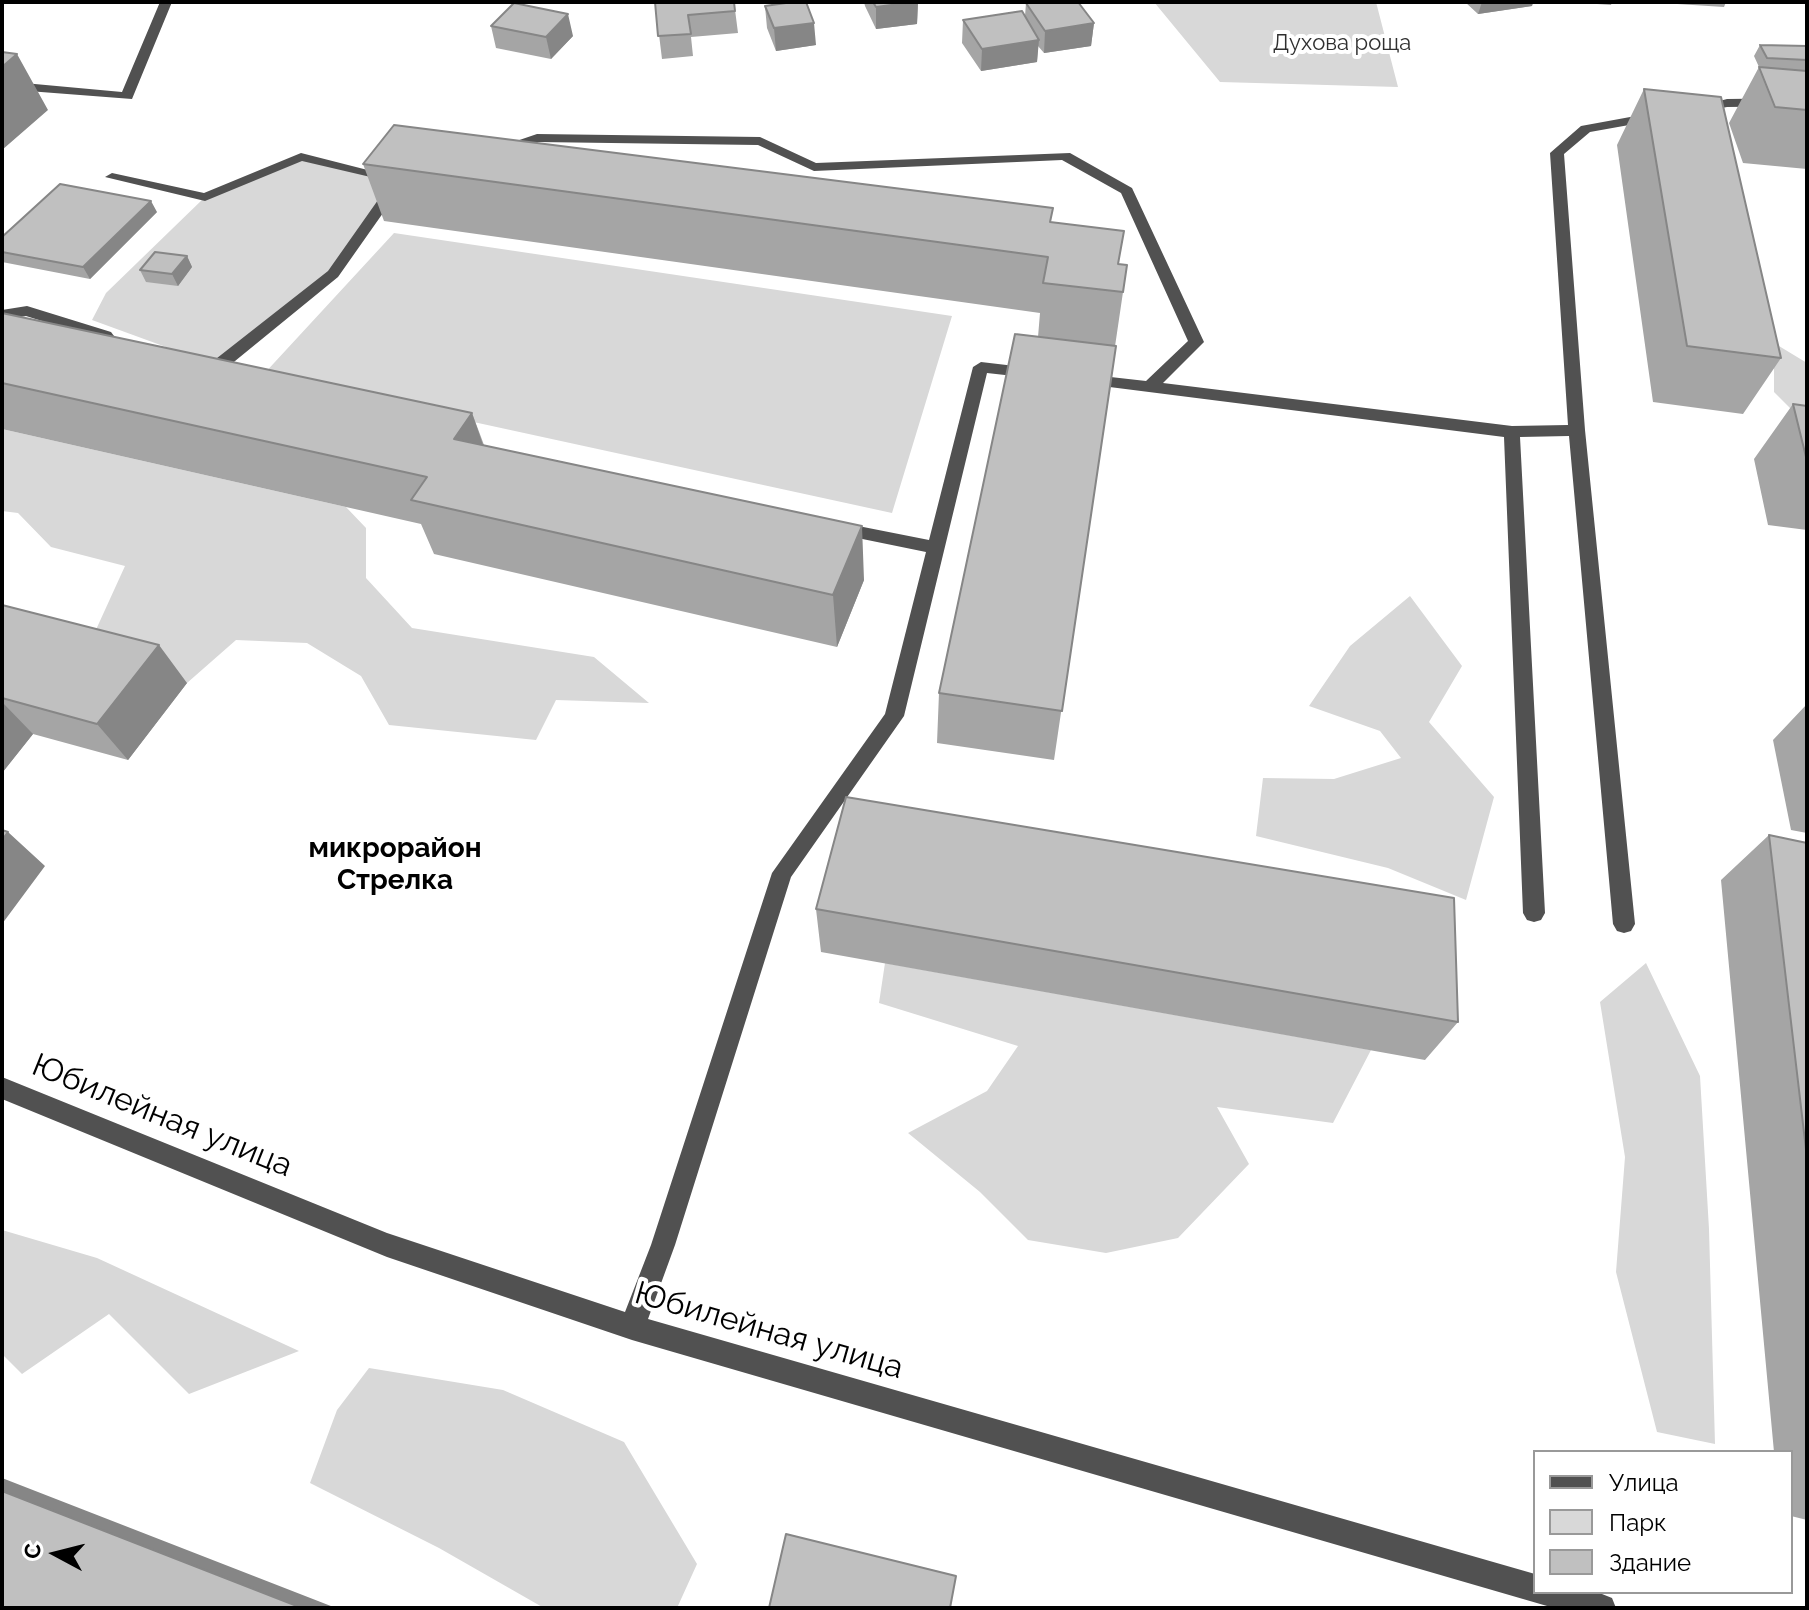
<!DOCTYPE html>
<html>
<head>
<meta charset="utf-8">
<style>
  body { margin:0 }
  #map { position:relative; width:1809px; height:1610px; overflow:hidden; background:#fff; font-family:Raleway,sans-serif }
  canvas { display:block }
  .frame { position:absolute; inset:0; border:4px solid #000; pointer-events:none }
  .legend { position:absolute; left:1533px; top:1450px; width:260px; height:144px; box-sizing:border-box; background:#fff; border:2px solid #999; margin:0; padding:10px 14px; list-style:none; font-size:24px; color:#000 }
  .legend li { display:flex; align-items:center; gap:16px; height:40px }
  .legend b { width:40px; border:2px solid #999 }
  .north { position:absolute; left:16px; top:1514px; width:80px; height:80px; -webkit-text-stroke:6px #fff; paint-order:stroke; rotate:277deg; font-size:22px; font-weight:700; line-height:32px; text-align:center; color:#000 }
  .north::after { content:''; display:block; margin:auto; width:28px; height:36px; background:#000; clip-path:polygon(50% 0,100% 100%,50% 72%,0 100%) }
</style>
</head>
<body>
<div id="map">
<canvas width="1809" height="1610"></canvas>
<div class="frame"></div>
<ul class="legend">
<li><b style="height:10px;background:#515151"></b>Улица</li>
<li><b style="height:22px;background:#d8d8d8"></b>Парк</li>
<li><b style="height:22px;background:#c0c0c0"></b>Здание</li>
</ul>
<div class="north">С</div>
</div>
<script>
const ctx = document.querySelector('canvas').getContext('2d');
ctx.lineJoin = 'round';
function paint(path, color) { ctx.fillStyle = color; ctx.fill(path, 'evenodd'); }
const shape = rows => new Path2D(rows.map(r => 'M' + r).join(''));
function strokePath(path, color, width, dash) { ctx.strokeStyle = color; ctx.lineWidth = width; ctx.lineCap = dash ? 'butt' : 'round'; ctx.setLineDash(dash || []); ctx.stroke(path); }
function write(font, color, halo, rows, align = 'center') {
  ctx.font = font + ' Raleway,sans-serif'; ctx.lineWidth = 8; ctx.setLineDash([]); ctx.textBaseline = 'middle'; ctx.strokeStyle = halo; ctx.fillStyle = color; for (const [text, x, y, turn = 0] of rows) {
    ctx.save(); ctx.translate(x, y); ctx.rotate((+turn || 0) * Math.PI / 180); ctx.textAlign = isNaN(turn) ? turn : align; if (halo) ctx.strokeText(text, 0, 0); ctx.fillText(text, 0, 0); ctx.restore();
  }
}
paint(shape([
  [1154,2,1376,2,1398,87,1220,82],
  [301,157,400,180,333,274,218,366,92,320,106,293,205,197],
  [394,233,952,316,892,513,262,376],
  [1774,343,1807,363,1807,425,1774,392],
  [2,429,346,507,366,528,366,578,412,628,594,657,649,703,556,700,536,740,389,725,361,676,307,643,236,640,187,683,84,656,125,566,51,547,18,513,2,511],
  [1410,596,1462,666,1429,722,1494,797,1466,900,1388,868,1256,836,1263,778,1334,779,1401,758,1380,731,1309,706,1350,646],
  [885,963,1371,1050,1333,1123,1217,1107,1249,1164,1178,1238,1106,1253,1028,1240,980,1192,908,1133,987,1091,1018,1046,879,1003],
  [1646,963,1700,1076,1709,1229,1715,1444,1657,1432,1616,1272,1625,1157,1600,1002],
  [2,1230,97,1258,299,1351,189,1394,109,1314,22,1374,2,1354],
  [369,1368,503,1390,624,1442,697,1564,677,1608,544,1608,439,1548,310,1483,337,1410]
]), '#d8d8d8');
paint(shape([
  [160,2,172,2,132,99,2,89,2,81,122,92,160,2],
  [1807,98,1807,106,1727,107,1696,113,1689,109,1727,99,1807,98],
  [1652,113,1657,114,1657,120,1590,132,1564,154,1585,430,1635,924,1631,931,1624,933,1617,931,1613,924,1569,436,1520,437,1545,913,1541,920,1534,922,1527,920,1523,913,1504,437,1078,383,1078,375,1084,374,1146,381,1188,341,1121,193,1062,160,814,171,758,145,538,142,500,153,493,149,537,134,760,137,816,163,1070,153,1132,188,1204,342,1163,383,1512,426,1568,425,1550,153,1581,126,1652,113],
  [301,153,399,178,392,182,302,161,205,201,105,177,112,173,204,193,301,153],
  [390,183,402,186,338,277,224,370,212,370,212,362,328,271,390,183],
  [27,306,111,332,114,336,106,341,26,316,2,320,2,310,27,306],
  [981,362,1032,368,1040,373,1032,378,987,373,904,716,791,877,675,1245,648,1319,1535,1574,1535,1592,1602,1594,1612,1598,1616,1608,1554,1608,632,1340,387,1257,2,1099,2,1077,387,1233,625,1312,651,1245,772,873,885,714,926,552,838,534,829,528,838,522,929,540,973,367,981,362]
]), '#515151');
paint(shape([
  [655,2,734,2,738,33,691,37,693,56,662,59],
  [864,2,918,2,917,24,876,29,865,6],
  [1465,2,1533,2,1532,6,1478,14],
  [1569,2,1612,2,1611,5],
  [1646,2,1726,2,1724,7],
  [1740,2,1807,2,1807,4],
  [1026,3,1094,23,1091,46,1044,53,1038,46,1037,62,981,71,962,43,963,20,1025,16],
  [765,6,816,45,776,51,767,28],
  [491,26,573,36,551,59,496,48],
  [1760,45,1807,46,1807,169,1743,163,1729,123,1759,67,1754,56],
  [1644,89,1781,358,1743,414,1653,402,1617,145],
  [363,164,1052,222,1119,264,1127,265,1054,760,937,743,939,693,1038,337,1040,313,384,221],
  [157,212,90,279,2,262,2,237],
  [187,256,192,267,178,286,146,282,140,270],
  [2,313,472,413,484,445,864,580,837,647,434,554,421,524,2,429],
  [1793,404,1807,406,1807,530,1768,525,1754,459],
  [2,605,187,683,128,760,33,734,2,773],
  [1807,704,1807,833,1791,830,1773,740],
  [1769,835,1807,843,1807,1520,1791,1516,1791,1452,1774,1452,1721,880],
  [816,909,1458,1022,1425,1060,821,952]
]), '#a5a5a5');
paint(shape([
  [918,2,917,24,876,29,876,7],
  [1482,2,1533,2,1532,6,1478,14],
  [568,14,573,36,551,59,546,37],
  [814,23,816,45,776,51,774,28],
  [1094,23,1091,46,1044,53,1045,31],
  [1039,40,1037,62,981,71,982,49],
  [17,54,48,110,2,150,2,67],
  [151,201,157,212,90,279,83,267],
  [187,256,192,267,178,286,172,274],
  [472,413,491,468,454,439],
  [862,526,864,580,837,647,833,595],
  [159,645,187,683,128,760,97,724],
  [2,702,33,734,2,773],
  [8,832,45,866,2,924,2,840],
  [2,1478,336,1608,302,1608,2,1491]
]), '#868686');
const building = shape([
  [655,2,734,2,735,11,688,15,691,34,658,36,655,2],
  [793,2,806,2,814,23,774,28,765,6,793,2],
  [873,2,914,2,876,7,873,2],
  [1033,2,1078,2,1094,23,1045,31,1026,3,1033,2],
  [514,3,568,14,546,37,491,26,514,3],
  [1022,11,1039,40,982,49,963,20,1022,11],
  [1760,45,1807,46,1807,60,1767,58,1760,45],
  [2,52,17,54,2,67,2,52],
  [1759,67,1807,71,1807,110,1775,107,1759,67],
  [1644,89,1721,97,1781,358,1687,346,1644,89],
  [394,125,1053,208,1050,222,1124,231,1118,264,1127,265,1123,292,1043,283,1048,257,363,164,394,125],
  [60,184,151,201,83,267,2,252,2,237,60,184],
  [155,252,187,256,172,274,140,270,155,252],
  [2,313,472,413,454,439,862,526,833,595,411,500,427,477,2,383,2,313],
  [1015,334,1116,346,1062,711,939,693,1015,334],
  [1793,404,1807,406,1807,461,1793,404],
  [2,605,159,645,97,724,2,698,2,605],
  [846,797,1454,898,1458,1022,816,909,846,797],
  [2,830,8,832,2,840,2,830],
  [1769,835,1807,843,1807,1158,1769,835],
  [2,1491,302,1608,2,1608,2,1491],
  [786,1534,956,1576,950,1608,769,1608,786,1534]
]);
paint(building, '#c0c0c0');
strokePath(building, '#868686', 2);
write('22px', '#2f2f2f', '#fff', [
  ["Духова роща",1342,43]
]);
write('bold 28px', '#000', '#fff', [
  ["микрорайон",395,849],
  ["Стрелка",395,881]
]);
write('32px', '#000', '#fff', [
  ["Юбилейная улица",162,1116,22],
  ["Юбилейная улица",769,1331,16]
]);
</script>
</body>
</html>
